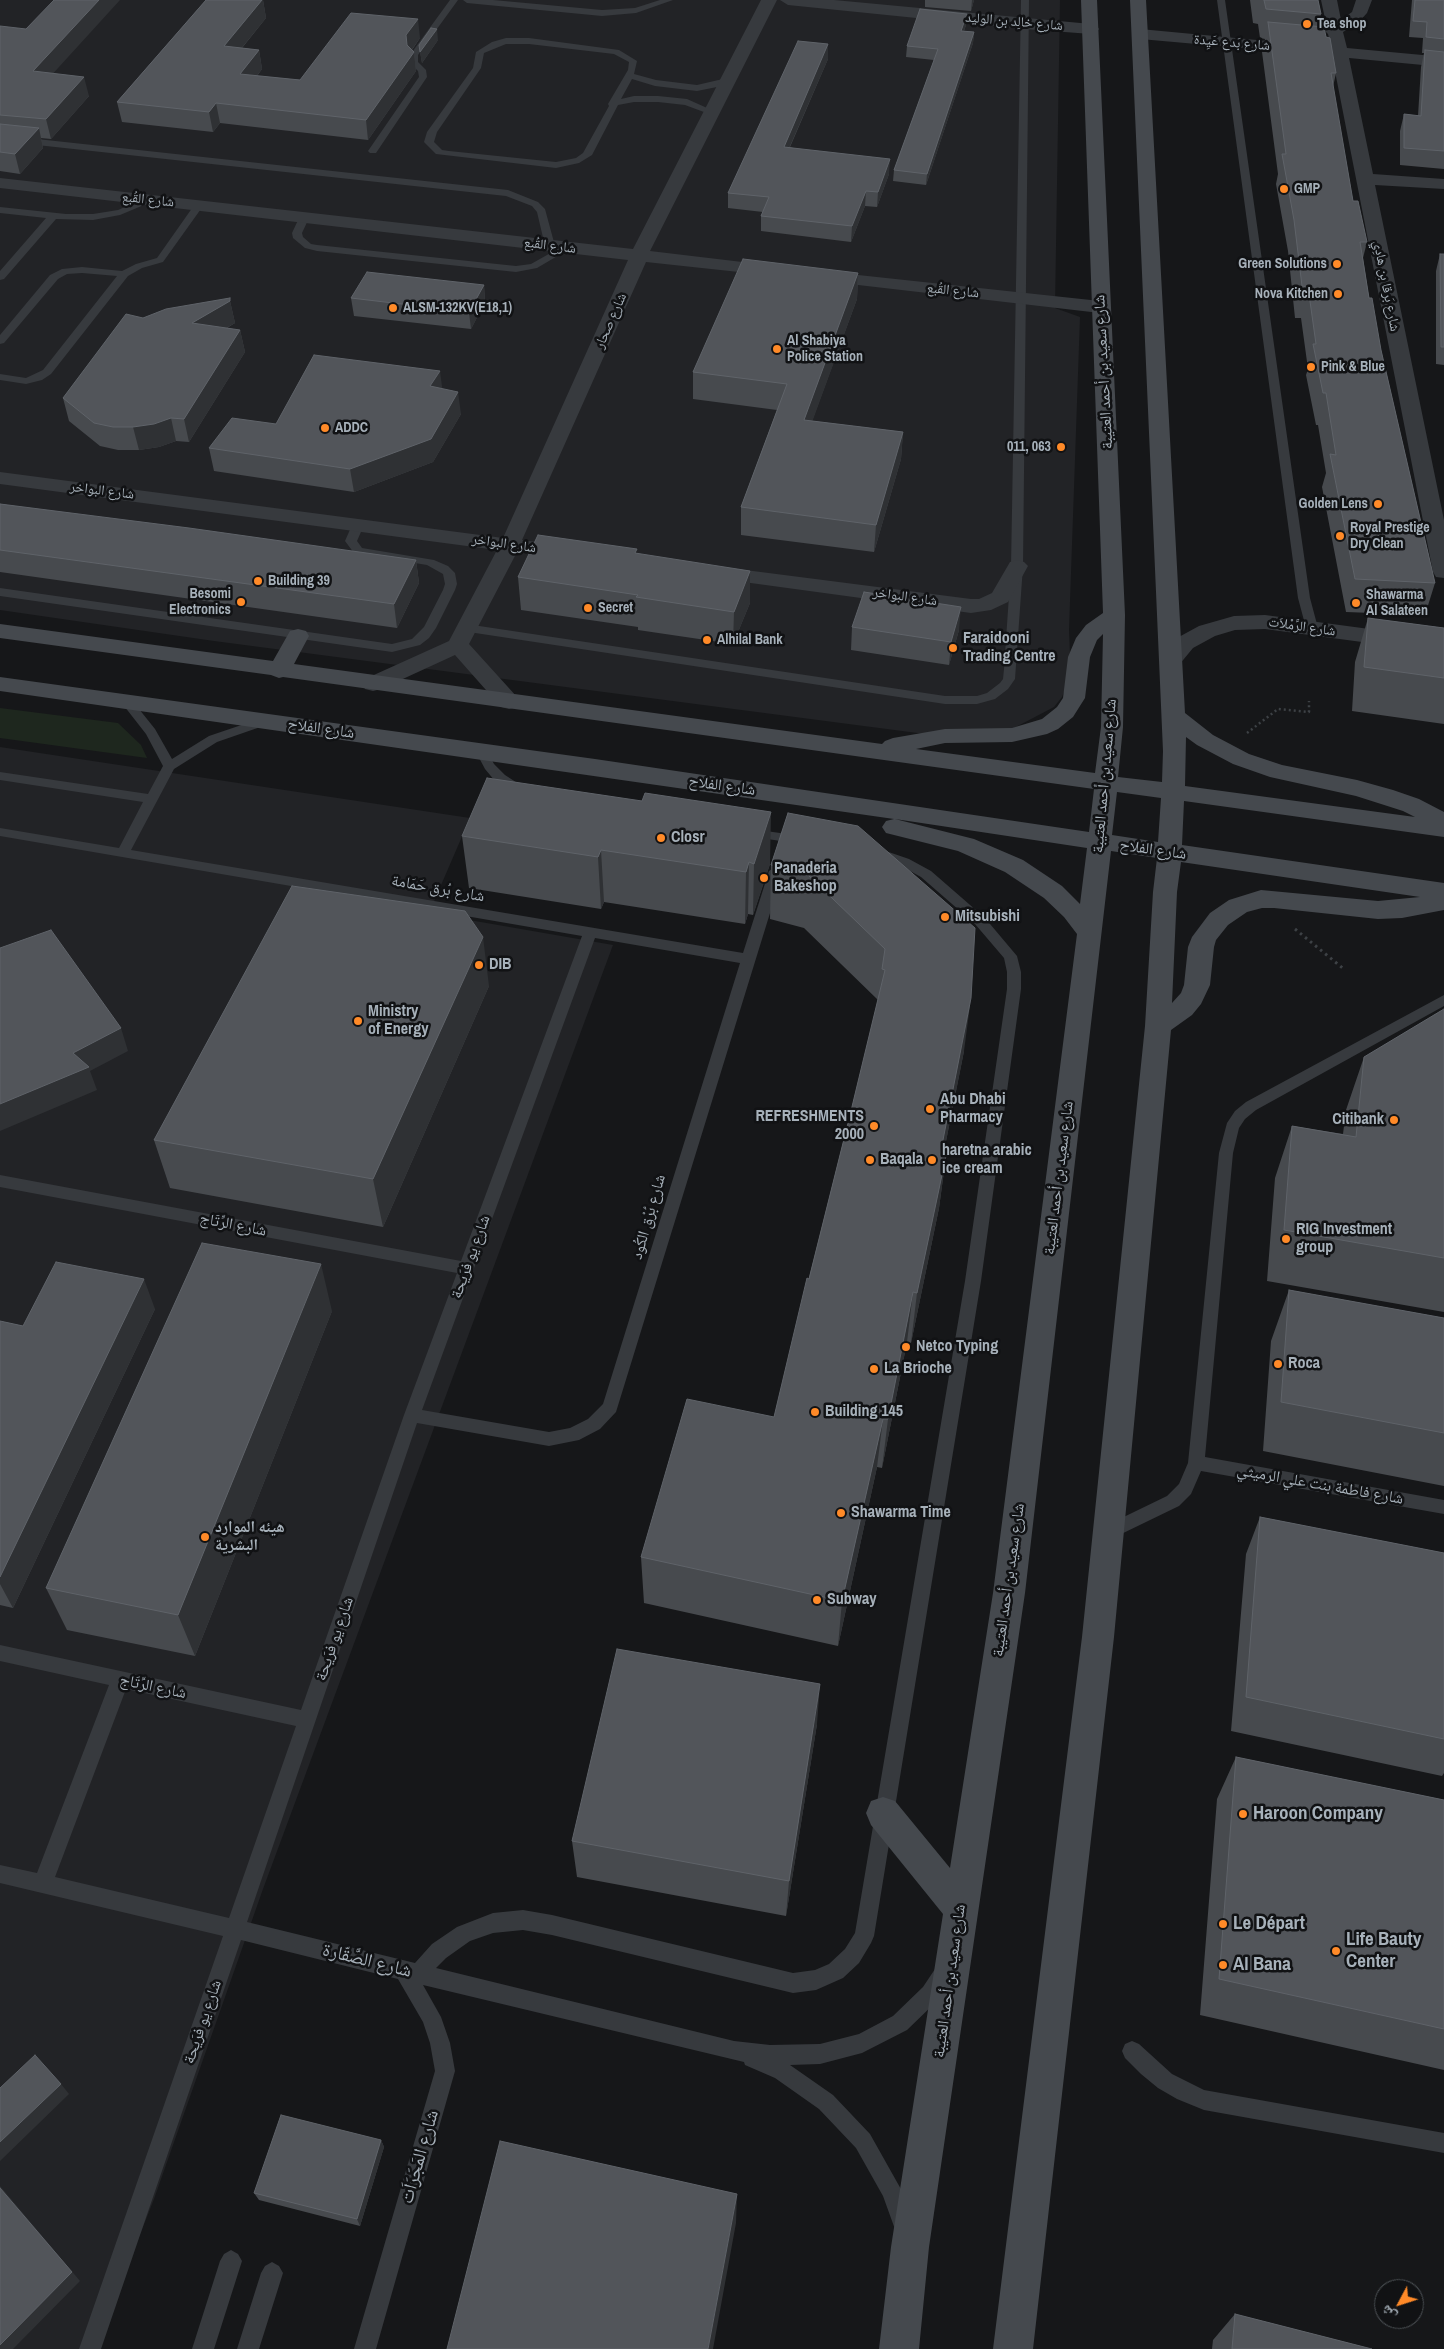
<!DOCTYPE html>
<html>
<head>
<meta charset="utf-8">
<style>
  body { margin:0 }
  #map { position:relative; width:1444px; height:2349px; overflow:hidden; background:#161719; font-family:"Archivo Narrow","Noto Naskh Arabic",sans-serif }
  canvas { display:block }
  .north { position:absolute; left:1374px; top:2279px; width:50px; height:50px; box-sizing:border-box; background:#111214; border:1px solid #4d5256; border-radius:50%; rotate:230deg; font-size:14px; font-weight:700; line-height:20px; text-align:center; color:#a7b1ba }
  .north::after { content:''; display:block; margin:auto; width:18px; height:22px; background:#ff8a28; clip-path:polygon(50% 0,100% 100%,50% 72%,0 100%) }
</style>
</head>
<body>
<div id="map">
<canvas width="1444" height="2349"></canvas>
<div class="north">ش</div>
</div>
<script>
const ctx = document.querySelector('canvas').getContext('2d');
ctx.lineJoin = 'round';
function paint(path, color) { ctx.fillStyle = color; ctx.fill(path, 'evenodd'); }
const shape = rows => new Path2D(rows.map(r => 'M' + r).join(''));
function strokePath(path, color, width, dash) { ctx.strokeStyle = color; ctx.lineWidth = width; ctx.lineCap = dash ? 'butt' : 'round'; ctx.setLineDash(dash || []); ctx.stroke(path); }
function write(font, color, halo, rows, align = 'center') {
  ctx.font = font + ' "Archivo Narrow","Noto Naskh Arabic",sans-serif'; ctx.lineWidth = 5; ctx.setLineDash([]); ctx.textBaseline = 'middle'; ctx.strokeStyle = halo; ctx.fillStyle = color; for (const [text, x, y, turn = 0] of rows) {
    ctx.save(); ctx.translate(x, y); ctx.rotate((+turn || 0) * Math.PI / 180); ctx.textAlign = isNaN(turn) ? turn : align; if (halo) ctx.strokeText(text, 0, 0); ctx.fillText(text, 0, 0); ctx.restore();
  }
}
paint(shape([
  [0,0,1060,0,1055,308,1080,317,1069,630,1070,655,1067,684,1062,697,1054,707,1012,729,925,734,214,641,0,610],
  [0,747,470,818,429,913,613,945,263,1889,154,2199,95,2349,0,2349]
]), '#222326');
paint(shape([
  [0,708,118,723,141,745,147,758,0,738]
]), '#1e271e');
strokePath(shape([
  [1247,733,1278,709,1309,712,1309,701]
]), '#3d4145', 2.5, [2, 3]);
strokePath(shape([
  [1295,929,1345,970]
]), '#3d4145', 3, [2.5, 4]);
paint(shape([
  [450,0,458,0,418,55,418,62,426,70,427,77,376,153,370,153,368,151,419,77,418,71,410,63,410,55,450,0],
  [463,0,493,0,602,10,635,8,660,0,673,0,636,13,602,16,467,3,463,0],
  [1021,0,1029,0,1023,566,1015,679,1008,689,995,699,977,704,945,704,462,631,460,628,462,625,466,624,945,696,977,696,987,693,1000,683,1003,679,1004,669,1011,566,1021,0],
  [1217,0,1225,0,1310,598,1318,628,1312,632,1306,628,1298,598,1217,0],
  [506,38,529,38,619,50,637,61,634,74,656,80,697,85,727,78,731,81,722,86,697,91,655,86,632,79,621,99,634,96,658,96,687,99,716,112,712,115,685,105,658,102,634,102,618,105,592,155,579,163,556,168,436,154,424,142,427,132,473,68,476,52,492,42,506,38],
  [506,44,529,44,614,54,629,62,628,70,608,104,609,106,583,153,576,158,556,162,449,151,442,150,434,142,437,132,481,68,484,53,506,44],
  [0,135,508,190,538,202,545,209,555,246,550,249,545,246,537,212,532,206,506,196,0,141,0,135],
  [148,197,151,198,151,202,120,215,93,220,56,219,4,279,0,280,0,271,46,218,0,213,0,207,66,214,93,214,118,210,148,197],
  [198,203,203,206,163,262,142,268,128,276,51,374,42,380,26,384,0,380,0,374,26,378,43,370,117,276,82,273,67,274,58,279,4,343,0,344,0,335,50,275,62,269,82,267,122,271,136,264,157,258,195,204,198,203],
  [304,215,309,218,302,233,303,237,311,244,317,245,516,266,531,264,563,246,569,246,571,248,537,268,516,272,317,251,305,248,293,238,292,233,299,218,304,215],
  [358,522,364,525,357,541,362,548,434,560,448,566,455,573,457,584,455,590,436,628,429,638,420,645,392,652,0,596,0,588,392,644,412,639,424,627,443,590,445,584,443,574,427,565,354,553,345,541,352,525,358,522],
  [127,698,131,699,155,729,172,759,209,736,265,717,271,721,269,724,217,742,174,769,131,850,743,953,769,871,776,866,783,871,616,1412,600,1429,579,1440,549,1446,417,1423,247,1922,415,1963,432,1944,457,1927,493,1913,523,1910,552,1915,793,1973,815,1970,829,1964,845,1949,855,1933,965,1281,1007,989,1007,972,1004,958,975,924,921,877,899,865,872,856,870,853,872,850,877,848,909,859,931,871,985,918,1017,956,1021,972,1021,989,981,1281,874,1936,871,1943,859,1963,843,1978,816,1990,793,1993,552,1935,523,1930,493,1933,470,1941,446,1958,436,1968,734,2041,770,2045,820,2044,859,2034,893,2016,923,1987,935,1969,942,1966,949,1969,952,1976,937,2001,907,2030,862,2053,820,2064,790,2065,833,2095,870,2134,902,2191,913,2225,910,2232,903,2235,896,2232,883,2196,856,2148,819,2109,775,2078,745,2065,744,2062,423,1985,441,2017,450,2043,455,2071,376,2349,354,2349,435,2071,430,2043,423,2022,398,1979,241,1940,101,2349,79,2349,223,1936,0,1883,0,1865,37,1873,109,1685,0,1661,0,1645,301,1710,404,1415,457,1273,0,1187,0,1175,461,1261,582,936,0,836,0,828,119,848,143,802,0,780,0,772,148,794,163,766,146,734,121,702,127,698],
  [595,938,740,963,603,1404,588,1419,570,1428,549,1432,422,1410,595,938],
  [126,1689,296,1726,229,1918,55,1877,126,1689],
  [482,748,486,749,494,764,505,775,525,788,526,791,525,794,515,794,495,781,485,769,476,752,482,748],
  [752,829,801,836,808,840,801,844,747,836,745,833,752,829],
  [1444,995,1444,1006,1256,1110,1245,1119,1239,1128,1233,1153,1205,1457,1444,1500,1444,1514,1201,1471,1191,1494,1179,1506,1113,1538,1107,1541,1101,1538,1098,1533,1101,1528,1167,1496,1179,1484,1188,1463,1219,1153,1227,1123,1235,1111,1246,1102,1444,995],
  [1132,2041,1139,2044,1172,2074,1204,2090,1444,2133,1444,2153,1204,2110,1177,2099,1158,2088,1141,2074,1125,2058,1122,2051,1125,2044,1132,2041],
  [231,2250,238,2254,242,2261,214,2349,192,2349,220,2261,224,2254,231,2250],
  [272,2262,279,2266,283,2273,259,2349,237,2349,261,2273,265,2266,272,2262]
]), '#373a3e');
paint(shape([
  [761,0,777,0,650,251,776,266,782,267,785,271,782,275,776,276,646,262,522,540,570,547,577,549,581,553,577,557,570,559,517,552,469,644,517,697,520,702,517,707,509,709,501,707,455,655,381,689,373,691,365,689,362,684,365,679,449,641,497,550,0,484,0,472,503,538,628,260,0,188,0,178,633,249,761,0],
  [780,0,834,0,1091,24,1097,26,1099,29,1097,32,1091,34,1025,29,788,5,780,0],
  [1321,0,1337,0,1341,20,1352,12,1356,0,1372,0,1367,13,1358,23,1343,32,1347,48,1444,57,1444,67,1349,58,1373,174,1444,179,1444,189,1375,185,1444,520,1444,578,1436,577,1433,572,1332,56,1140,39,1134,37,1132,34,1134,31,1140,29,1331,47,1328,34,1325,31,1327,28,1321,0],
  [821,271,1100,301,1107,303,1109,307,1107,311,1100,313,815,280,812,276,815,272,821,271],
  [1017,560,1024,562,1028,566,1008,602,991,610,971,613,714,578,706,577,703,572,706,567,714,566,971,599,979,599,992,593,1010,562,1017,560],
  [1265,615,1444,639,1444,653,1265,629,1235,630,1215,636,1193,648,1179,665,1171,667,1163,665,1160,660,1177,638,1199,626,1234,616,1265,615]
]), '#373a3e');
paint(shape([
  [1081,0,1097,0,1125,615,1123,727,1118,777,1162,782,1163,751,1130,0,1146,0,1185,713,1213,735,1249,754,1282,765,1357,780,1393,790,1419,799,1444,812,1444,837,1184,801,1182,845,1444,883,1444,910,1402,918,1378,919,1274,908,1262,908,1247,912,1228,925,1216,940,1214,947,1210,985,1201,1004,1192,1015,1171,1030,1114,1637,1033,2349,993,2349,1082,1637,1145,1026,1153,892,1157,858,1111,851,1025,1593,929,2247,919,2349,879,2349,891,2247,943,1914,871,1825,866,1813,871,1801,883,1797,895,1801,950,1868,993,1593,1077,934,1064,917,1044,898,1005,872,958,851,886,833,882,827,886,821,894,819,0,691,0,677,595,759,1089,832,1094,789,283,677,279,678,271,675,0,638,0,624,273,661,290,631,298,629,306,631,309,636,294,664,882,744,885,741,893,738,945,729,1012,728,1042,719,1057,707,1063,698,1068,657,1076,638,1086,625,1103,613,1081,0],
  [1103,634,1101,727,1095,773,916,749,945,743,1012,742,1047,734,1058,729,1073,717,1085,698,1090,657,1097,640,1103,634],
  [1186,737,1197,745,1233,764,1270,777,1356,796,1403,811,1415,817,1185,786,1186,737],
  [1117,792,1161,798,1158,842,1112,835,1117,792],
  [895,819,1087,848,1080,904,1062,886,1023,860,974,839,895,819],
  [1181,862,1420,897,1378,901,1261,890,1229,900,1210,913,1192,937,1188,947,1184,985,1181,993,1172,1003,1177,892,1181,862]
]), '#45494e');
paint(shape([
  [206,0,263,0,266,18,242,48,259,50,262,69,257,76,300,80,420,38,412,50,414,52,416,71,368,140,220,123,213,132,122,122,117,102],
  [925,0,974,0,971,11,925,7],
  [1250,0,1318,0,1321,14,1319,27,1326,37,1336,73,1333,87,1353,201,1367,242,1363,258,1369,298,1435,583,1425,615,1346,612,1322,487,1326,473,1318,425,1316,425,1306,375,1308,369,1301,318,1295,318,1288,251,1276,184,1278,174,1262,52,1265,39,1260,38,1258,24,1253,23],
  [1412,0,1444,0,1444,169,1400,165,1400,131,1404,114,1418,116,1421,67,1424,53,1422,53,1423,38,1409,37],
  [966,25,964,31,974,32,973,43,926,185,893,181,894,170,934,60,906,57,907,46],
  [0,26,53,73,89,96,51,139,41,138,43,148,20,174,0,171],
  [438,40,422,63,419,45],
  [828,44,828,59,790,147,889,174,877,207,865,206,851,242,761,231,761,216,763,212,728,208,728,193],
  [1440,254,1444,254,1444,365,1436,364,1436,271],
  [858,273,857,299,812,421,903,432,901,459,874,552,741,535,741,507,777,410,693,399,693,372],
  [484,285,485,302,471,329,354,316,351,298],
  [230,301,235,323,227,328,240,330,245,352,189,442,176,441,159,447,139,450,118,450,100,446,69,421,63,398,143,318],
  [442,389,461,414,433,462,354,492,214,471,209,448,276,424],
  [0,504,416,560,419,583,397,628,0,572],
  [637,554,750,603,733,644,638,630,638,627,521,610,518,577],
  [1368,618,1444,628,1444,724,1352,711,1355,662],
  [852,627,959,630,949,665,851,650],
  [788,813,964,1051,943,1156,946,1156,939,1208,911,1343,907,1342,882,1468,877,1467,838,1646,644,1603,641,1557,774,1417,850,1115,878,1000,804,928,770,919,771,865],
  [462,836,770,864,753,915,748,914,745,924,604,902,601,909,469,888],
  [489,986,383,1227,170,1188,154,1140],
  [1444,1009,1444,1312,1267,1281,1275,1178,1292,1126,1343,1134,1346,1110,1364,1057],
  [1289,1290,1444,1318,1444,1486,1263,1451,1271,1341],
  [155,1309,13,1608,0,1605,0,1321,23,1326],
  [332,1311,195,1656,67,1630,46,1588],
  [1260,1517,1444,1553,1444,1773,1442,1776,1231,1731,1246,1554],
  [817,1724,786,1916,577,1877,572,1841],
  [1236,1757,1444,1800,1444,2070,1200,2015,1217,1799],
  [381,2140,384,2147,360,2226,259,2200,254,2193],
  [1235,2314,1372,2349,1212,2349,1213,2340]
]), '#474a4e');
paint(shape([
  [99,0,120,0,38,90,33,71],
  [262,0,263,0,266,18,227,66,224,46],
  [972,0,974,0,971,11],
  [967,14,966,25,960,42,961,31],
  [418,19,420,38,408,55,414,52,416,71,368,140,366,120,406,35],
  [437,29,438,40,422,63,420,52],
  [974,32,973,43,926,185,927,174],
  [828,44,828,59,783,162,784,147],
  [259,50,262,69,243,94,240,74],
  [84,77,89,96,51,139,46,119],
  [216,103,220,123,213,132,209,112],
  [39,128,43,148,20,174,15,154],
  [890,159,889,174,877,207,878,192],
  [866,191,865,206,851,242,852,226],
  [858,273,857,299,803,447,804,420],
  [484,285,485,302,471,329,469,312],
  [230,301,235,323,196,345,192,323],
  [240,330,245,352,189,442,184,419],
  [440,371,443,394,430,386],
  [458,392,461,414,433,462,354,492,350,469],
  [171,418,176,441,159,447,139,450,133,427],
  [903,432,901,459,874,552,876,525],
  [416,560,419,583,397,628,394,604],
  [750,571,750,603,733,644,734,612],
  [961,607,959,630,949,665,951,642],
  [771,812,770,864,753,915,754,864],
  [601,850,604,902,601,909,598,857],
  [749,862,748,914,745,924,746,872],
  [483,937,489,986,383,1227,373,1179],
  [971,998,964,1051,933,1207,940,1155],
  [121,1028,128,1051,90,1071,97,1090,0,1131,0,1104,73,1053],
  [946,1156,939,1208,911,1343,917,1293],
  [321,1264,332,1311,195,1656,178,1615],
  [144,1279,155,1309,13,1608,0,1584,0,1577],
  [913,1292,907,1342,882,1468,888,1419],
  [883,1419,877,1467,838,1646,842,1601],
  [820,1684,817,1724,786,1916,789,1881],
  [61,2084,69,2094,0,2161,0,2142],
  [381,2140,384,2147,360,2226,357,2219],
  [0,2186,80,2281,13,2349,0,2349],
  [737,2194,736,2223,713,2349,708,2349]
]), '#2f3134');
const building = shape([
  [54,0,99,0,33,71,84,77,46,119,0,115,0,26,26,29,54,0],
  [206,0,262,0,224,46,259,50,240,74,300,80,351,13,418,19,406,35,407,45,414,52,366,120,216,103,209,112,117,102,206,0],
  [1264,0,1318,0,1321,14,1266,9,1264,0],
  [1415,0,1444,0,1444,39,1426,37,1427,22,1413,21,1415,0],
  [920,9,967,14,961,31,974,32,927,174,894,170,938,49,907,46,920,9],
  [1268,22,1324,27,1326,37,1330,38,1336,73,1331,73,1353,201,1358,201,1367,242,1360,242,1369,298,1372,298,1381,350,1435,583,1355,579,1330,454,1336,455,1326,393,1323,393,1313,344,1316,344,1308,287,1302,286,1294,220,1282,154,1286,154,1268,22],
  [431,28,437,29,420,52,419,45,431,28],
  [798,41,828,44,784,147,890,159,878,192,866,191,852,226,761,216,769,197,728,193,798,41],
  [1425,50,1444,52,1444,151,1404,148,1404,114,1421,116,1425,50],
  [0,124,39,128,15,154,0,152,0,124],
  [1440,254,1444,254,1444,347,1441,347,1440,254],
  [743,259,858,273,804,420,903,432,876,525,741,507,787,384,693,372,743,259],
  [367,272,484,285,469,312,351,298,367,272],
  [230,298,230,301,192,323,240,330,184,419,171,418,154,424,133,427,113,427,94,423,63,398,126,314,143,318,166,309,230,298],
  [314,355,440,371,430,386,458,392,431,439,350,469,209,448,232,418,276,424,314,355],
  [0,504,189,528,416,560,394,604,0,550,0,504],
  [538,535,637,549,635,553,750,571,734,612,636,597,638,595,518,577,538,535],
  [864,592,961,607,951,642,852,627,864,592],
  [1368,618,1444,628,1444,678,1364,667,1368,618],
  [487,778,642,801,645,793,771,812,754,864,749,862,746,872,601,850,598,857,462,836,487,778],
  [788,813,858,826,975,928,971,998,940,1155,946,1156,917,1293,913,1292,888,1419,883,1419,842,1601,641,1557,687,1399,774,1417,807,1278,809,1279,850,1115,885,970,882,969,885,949,807,874,771,865,788,813],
  [292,886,465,911,483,937,373,1179,154,1140,292,886],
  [51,930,121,1028,73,1053,89,1067,0,1104,0,948,51,930],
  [1444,1009,1444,1258,1284,1230,1292,1126,1356,1137,1364,1057,1444,1009],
  [202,1243,321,1264,178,1615,46,1588,202,1243],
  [56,1262,144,1279,0,1577,0,1321,23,1326,56,1262],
  [1289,1290,1444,1318,1444,1433,1281,1402,1289,1290],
  [1260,1517,1444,1553,1444,1739,1246,1697,1260,1517],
  [617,1649,820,1684,789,1881,572,1841,617,1649],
  [1236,1757,1444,1800,1444,2029,1219,1979,1236,1757],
  [35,2055,61,2084,0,2142,0,2088,35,2055],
  [281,2115,381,2140,357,2219,254,2193,281,2115],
  [500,2141,737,2194,708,2349,447,2349,500,2141],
  [0,2188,72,2272,0,2345,0,2188],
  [1235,2314,1372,2349,1232,2349,1235,2314]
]);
paint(building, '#52555a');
strokePath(building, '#5f6369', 1);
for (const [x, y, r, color] of [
  [1307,24,5,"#ff8a28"],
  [1284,189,5,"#ff8a28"],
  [1337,264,5,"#ff8a28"],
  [1338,294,5,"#ff8a28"],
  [393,308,5,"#ff8a28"],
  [777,349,5,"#ff8a28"],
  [1311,367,5,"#ff8a28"],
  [325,428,5,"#ff8a28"],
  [1061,447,5,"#ff8a28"],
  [1378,504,5,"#ff8a28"],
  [1340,536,5,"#ff8a28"],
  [258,581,5,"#ff8a28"],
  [241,602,5,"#ff8a28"],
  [1356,603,5,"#ff8a28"],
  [588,608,5,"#ff8a28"],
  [707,640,5,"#ff8a28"],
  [953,648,5,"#ff8a28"],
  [661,838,5,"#ff8a28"],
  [764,878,5,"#ff8a28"],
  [945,917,5,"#ff8a28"],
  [479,965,5,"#ff8a28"],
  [358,1021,5,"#ff8a28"],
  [930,1109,5,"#ff8a28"],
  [1394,1120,5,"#ff8a28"],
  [874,1126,5,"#ff8a28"],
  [870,1160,5,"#ff8a28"],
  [932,1160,5,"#ff8a28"],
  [1286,1239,5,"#ff8a28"],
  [906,1347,5,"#ff8a28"],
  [1278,1364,5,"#ff8a28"],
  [874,1369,5,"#ff8a28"],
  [815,1412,5,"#ff8a28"],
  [841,1513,5,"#ff8a28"],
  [205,1537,5,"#ff8a28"],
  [817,1600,5,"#ff8a28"],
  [1243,1814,5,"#ff8a28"],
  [1223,1924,5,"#ff8a28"],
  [1336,1951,5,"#ff8a28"],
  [1223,1965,5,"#ff8a28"]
]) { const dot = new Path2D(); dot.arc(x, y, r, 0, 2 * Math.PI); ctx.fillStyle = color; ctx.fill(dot); strokePath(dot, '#111214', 2); }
write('14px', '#a7b1ba', '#111214', [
  ["شارع خالِد بن الوليد",1014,22,5],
  ["شارع بَدع عَيِدة",1232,43,5],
  ["شارع القُبع",148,200,6],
  ["شارع القُبع",550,246,7],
  ["شارع بَرقا بن هادِي",1386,286,79],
  ["شارع القُبع",953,291,6],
  ["شارع صحار",611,321,-66],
  ["شارع البواخر",102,491,7],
  ["شارع البواخر",504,544,8],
  ["شارع البواخر",905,597,8],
  ["شارع الرَّمْلاَت",1302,627,8]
]);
write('bold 14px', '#a7b1ba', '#111214', [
  ["Tea shop",1317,24],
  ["GMP",1294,189],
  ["Green Solutions",1327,264,"right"],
  ["Nova Kitchen",1328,294,"right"],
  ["ALSM-132KV(E18,1)",403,308],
  ["Al Shabiya",787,341],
  ["Police Station",787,357],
  ["Pink & Blue",1321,367],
  ["ADDC",335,428],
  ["011, 063",1051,447,"right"],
  ["Golden Lens",1368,504,"right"],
  ["Royal Prestige",1350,528],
  ["Dry Clean",1350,544],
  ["Building 39",268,581],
  ["Besomi",231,594,"right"],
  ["Electronics",231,610,"right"],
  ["Shawarma",1366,595],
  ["Al Salateen",1366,611],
  ["Secret",598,608],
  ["Alhilal Bank",717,640]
], 'left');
write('16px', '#a7b1ba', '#111214', [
  ["شارع سعيد بن أحمد العتيبة",1104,372,-93],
  ["شارع الفلاح",321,729,8],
  ["شارع سعيد بن أحمد العتيبة",1105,776,-85],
  ["شارع الفلاح",722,786,8],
  ["شارع الفلاح",1153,850,8],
  ["شارع بُرق حَمَامة",438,889,10],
  ["شارع سعيد بن أحمد العتيبة",1059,1178,-83],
  ["شارع بُرْق الكُود",649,1217,-74],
  ["شارع الرِّتَاج",233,1225,11],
  ["شارع يو فرَيحة",471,1257,-70],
  ["شارع فاطمة بنت علي الرميثي",1320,1485,10],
  ["شارع سعيد بن أحمد العتيبة",1009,1580,-82],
  ["شارع يو فرَيحة",335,1639,-71],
  ["شارع الرِّتَاج",153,1687,12],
  ["شارع سعيد بن أحمد العتيبة",950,1981,-82],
  ["شارع يو فرَيحة",203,2022,-71]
]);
write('bold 16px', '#a7b1ba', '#111214', [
  ["Faraidooni",963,639],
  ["Trading Centre",963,657],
  ["Closr",671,838],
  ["Panaderia",774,869],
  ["Bakeshop",774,887],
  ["Mitsubishi",955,917],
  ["DIB",489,965],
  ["Ministry",368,1012],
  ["of Energy",368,1030],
  ["Abu Dhabi",940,1100],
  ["Pharmacy",940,1118],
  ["REFRESHMENTS",864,1117,"right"],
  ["2000",864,1135,"right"],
  ["Citibank",1384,1120,"right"],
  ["haretna arabic",942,1151],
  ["ice cream",942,1169],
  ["Baqala",880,1160],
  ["RIG Investment",1296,1230],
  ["group",1296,1248],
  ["Netco Typing",916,1347],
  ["Roca",1288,1364],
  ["La Brioche",884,1369],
  ["Building 145",825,1412],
  ["Shawarma Time",851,1513],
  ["هيئه الموارد",215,1528],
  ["البشرية",215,1546],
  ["Subway",827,1600]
], 'left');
write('bold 19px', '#a7b1ba', '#111214', [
  ["Haroon Company",1253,1814],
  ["Le Départ",1233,1924],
  ["Life Bauty",1346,1940],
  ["Center",1346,1962],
  ["Al Bana",1233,1965]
], 'left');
write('19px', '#a7b1ba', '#111214', [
  ["شارع الصَّقّارة",367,1961,14],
  ["شارع المَجَرَاَت",420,2157,-74]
]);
</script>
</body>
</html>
